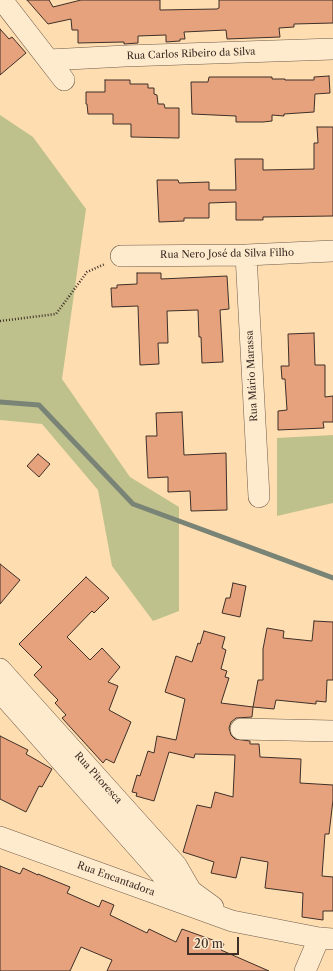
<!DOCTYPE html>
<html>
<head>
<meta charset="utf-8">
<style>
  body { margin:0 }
  #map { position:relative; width:333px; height:971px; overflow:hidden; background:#fedeb1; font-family:"Libre Caslon Text",serif }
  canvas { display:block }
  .scale { position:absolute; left:187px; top:937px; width:52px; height:18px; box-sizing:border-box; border:2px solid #3e2f28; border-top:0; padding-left:5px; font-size:12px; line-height:14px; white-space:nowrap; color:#3e2f28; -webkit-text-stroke:3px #feeacc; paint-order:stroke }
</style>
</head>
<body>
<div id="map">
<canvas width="333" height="971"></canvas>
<div class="scale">20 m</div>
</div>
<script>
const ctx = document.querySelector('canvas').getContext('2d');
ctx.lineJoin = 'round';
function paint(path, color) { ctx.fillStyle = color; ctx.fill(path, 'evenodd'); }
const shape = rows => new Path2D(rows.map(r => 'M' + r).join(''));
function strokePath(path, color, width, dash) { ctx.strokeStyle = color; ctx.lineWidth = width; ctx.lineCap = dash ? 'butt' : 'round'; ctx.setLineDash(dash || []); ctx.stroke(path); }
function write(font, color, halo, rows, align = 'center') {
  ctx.font = font + ' "Libre Caslon Text",serif'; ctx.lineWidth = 3.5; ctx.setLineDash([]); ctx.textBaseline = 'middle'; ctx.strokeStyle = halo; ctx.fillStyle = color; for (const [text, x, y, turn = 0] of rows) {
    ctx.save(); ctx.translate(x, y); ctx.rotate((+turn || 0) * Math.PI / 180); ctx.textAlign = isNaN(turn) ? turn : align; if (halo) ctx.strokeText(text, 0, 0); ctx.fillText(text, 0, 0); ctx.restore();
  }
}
paint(shape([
  [0,115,33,137,86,209,62,379,130,477,179,507,179,611,153,621,112,566,98,490,42,424,0,420],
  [333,435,333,503,277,516,277,438]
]), '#bfc18c');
strokePath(shape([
  [0,402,39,405,133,504,333,578]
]), '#798477', 5);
const building = shape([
  [27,0,49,0,53,7,81,0,160,0,160,10,217,9,219,8,219,0,333,0,333,23,294,24,294,27,279,28,280,37,227,39,226,30,184,32,185,39,180,39,180,41,166,42,166,35,138,36,138,43,124,44,124,42,78,43,78,30,72,30,71,19,48,24,27,0],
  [0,29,9,39,12,37,26,53,0,75,0,29],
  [329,76,330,93,315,94,314,112,284,114,284,116,272,115,272,121,263,122,236,122,236,116,192,114,191,82,208,82,209,77,272,77,272,79,285,79,285,80,314,80,314,77,329,76],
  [105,80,130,80,130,84,148,84,148,88,154,88,154,94,157,95,158,104,164,104,165,108,179,108,179,138,131,137,131,124,113,124,113,114,88,114,87,104,86,104,86,92,105,92,105,80],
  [317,127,333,127,333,216,263,217,263,220,236,220,236,202,209,203,209,218,184,218,184,221,159,222,157,180,178,180,179,183,209,182,209,190,236,190,235,159,263,159,263,170,314,169,314,143,318,143,317,127],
  [137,273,161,273,161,279,227,276,229,309,220,310,223,362,202,363,201,337,199,337,198,310,167,311,168,343,158,343,159,364,140,365,138,306,112,307,111,288,117,288,117,285,137,284,137,273],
  [314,333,315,365,325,365,325,397,333,396,333,422,323,422,324,428,278,430,278,411,287,410,285,379,282,379,281,366,289,366,288,334,314,333],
  [182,412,184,455,226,453,227,510,191,511,190,491,168,492,168,477,148,478,146,436,157,436,156,413,182,412],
  [38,454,50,464,39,477,27,466,38,454],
  [0,564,20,580,0,604,0,564],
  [86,577,109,598,94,613,92,611,67,637,90,660,102,648,120,667,108,682,118,686,109,710,131,722,114,763,106,759,103,763,62,718,66,715,55,703,58,700,34,675,42,667,19,644,86,577],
  [233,583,246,586,240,617,222,613,226,598,230,598,233,583],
  [314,621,333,622,333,680,327,680,326,702,316,701,316,704,276,700,274,709,253,707,258,680,263,680,263,649,267,628,284,631,283,638,312,641,314,621],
  [204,631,225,637,222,648,226,650,221,669,227,671,225,677,229,678,221,703,253,707,252,717,236,718,231,722,229,728,231,735,235,739,250,741,250,744,259,744,260,757,301,759,300,783,333,785,333,800,329,834,325,834,322,876,333,877,333,911,323,911,323,920,302,917,303,893,265,888,268,862,241,857,236,878,211,873,214,862,183,852,197,805,211,808,215,792,233,797,235,755,195,754,194,758,169,752,154,801,136,796,137,793,132,792,137,775,140,776,148,751,154,753,157,736,176,740,185,699,165,692,176,656,192,662,198,643,200,644,204,631],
  [0,736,28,750,26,754,52,769,42,787,39,786,26,812,0,799,0,736],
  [0,866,20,874,23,868,38,875,38,874,70,887,67,893,99,907,102,900,114,905,110,915,147,933,149,929,176,942,182,929,224,944,221,950,269,971,107,971,112,960,81,947,70,971,0,971,0,866]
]);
paint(building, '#e5a27d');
strokePath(building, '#3e2f28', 1);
const minor = shape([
  [2,0,64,80],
  [49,60,125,56,333,49],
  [246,255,259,497],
  [121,256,246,255,333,251],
  [0,669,176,865,191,891],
  [0,692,164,877,191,891,213,907],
  [241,729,333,731],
  [0,837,232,921,319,938,333,939],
  [305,971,319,938]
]);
strokePath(minor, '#6e5b4a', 22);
strokePath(shape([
  [0,321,56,314,87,272,105,264]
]), '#3e2f28', 2.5, [1, 2]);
strokePath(minor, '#feeacc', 21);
write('10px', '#3e2f28', '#feeacc', [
  ["Rua Carlos Ribeiro da Silva",191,54,-2],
  ["Rua Nero José da Silva Filho",227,254,-1],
  ["Rua Mário Marassa",252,376,-93],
  ["Rua Pitoresca",98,778,48],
  ["Rua Encantadora",116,879,20]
]);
</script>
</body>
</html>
